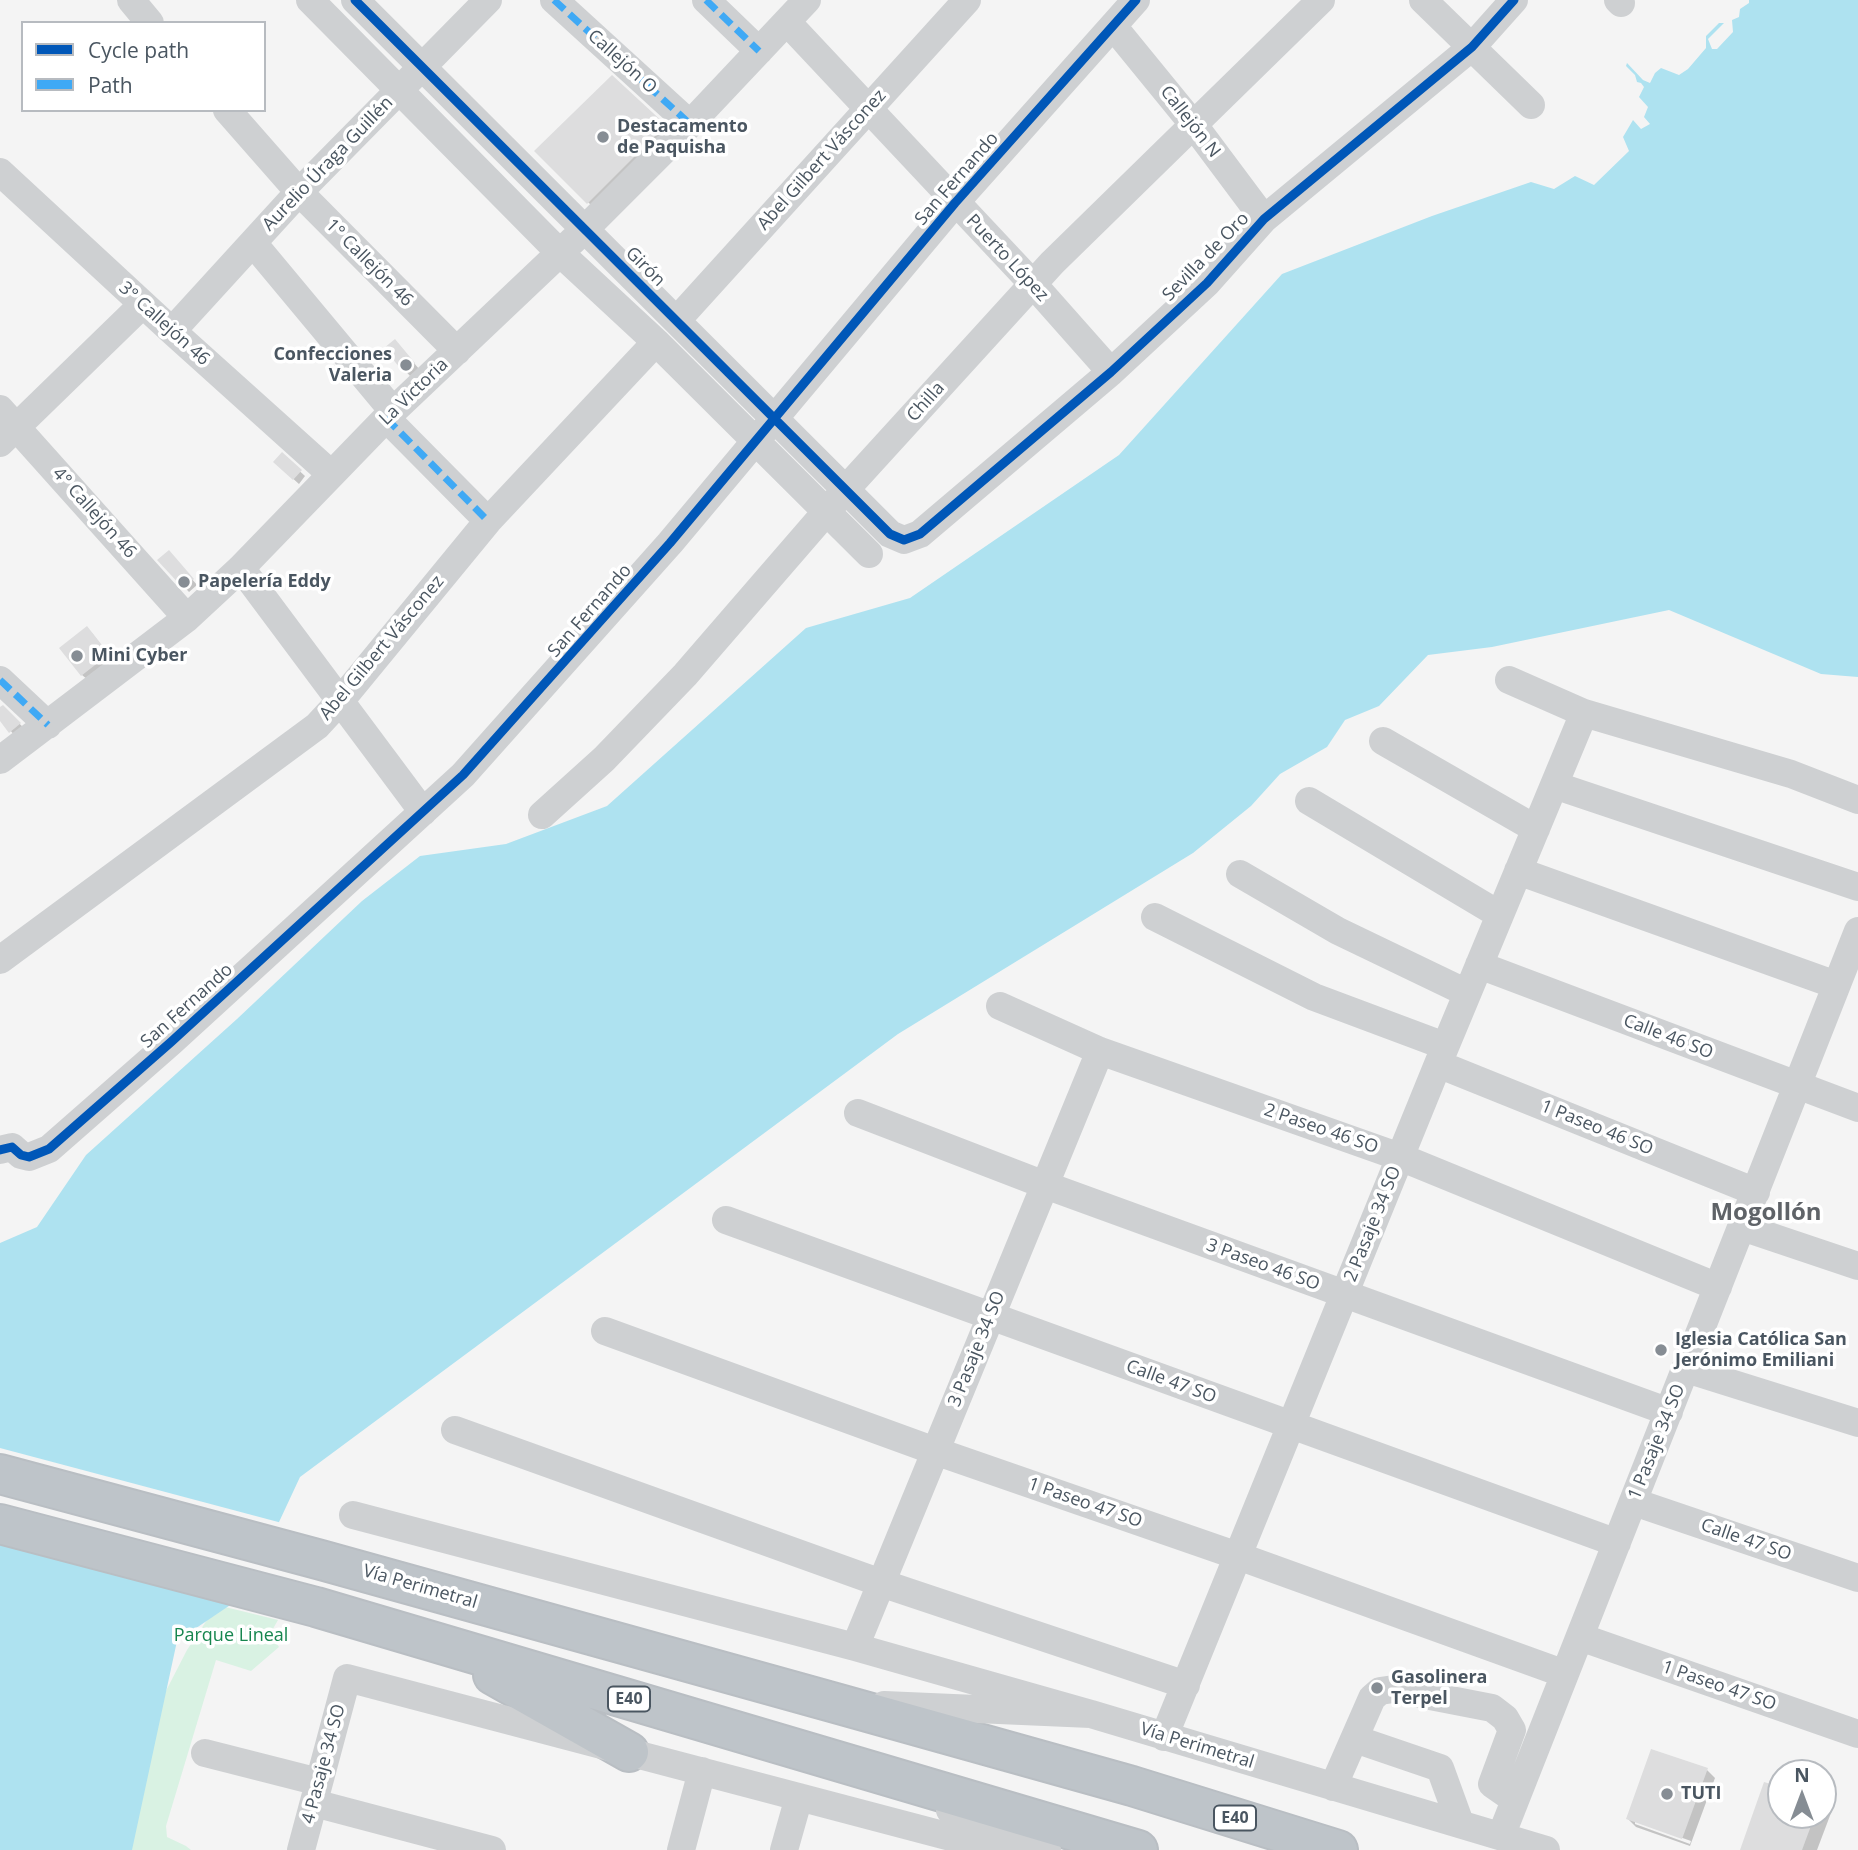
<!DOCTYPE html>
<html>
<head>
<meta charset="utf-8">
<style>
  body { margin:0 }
  #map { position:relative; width:1858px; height:1850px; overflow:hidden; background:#f4f4f4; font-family:"Open Sans",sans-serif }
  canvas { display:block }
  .legend { position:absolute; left:21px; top:21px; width:245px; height:91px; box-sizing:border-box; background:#fff; border:2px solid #b7bbc0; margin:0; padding:9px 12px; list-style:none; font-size:21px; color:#4a5661 }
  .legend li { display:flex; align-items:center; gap:14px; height:35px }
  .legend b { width:35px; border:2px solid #b7bbc0 }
  .north { position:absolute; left:1767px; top:1759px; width:70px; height:70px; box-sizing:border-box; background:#fff; border:2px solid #b7bbc0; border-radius:50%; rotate:0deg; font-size:19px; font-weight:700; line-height:28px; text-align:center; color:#4a5661 }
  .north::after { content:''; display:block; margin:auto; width:24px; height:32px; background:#868d94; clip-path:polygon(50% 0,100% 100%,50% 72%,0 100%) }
</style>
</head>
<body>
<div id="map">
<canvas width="1858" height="1850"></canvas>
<ul class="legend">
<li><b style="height:9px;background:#0057b8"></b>Cycle path</li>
<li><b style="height:9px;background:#3fa9f5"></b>Path</li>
</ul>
<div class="north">N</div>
</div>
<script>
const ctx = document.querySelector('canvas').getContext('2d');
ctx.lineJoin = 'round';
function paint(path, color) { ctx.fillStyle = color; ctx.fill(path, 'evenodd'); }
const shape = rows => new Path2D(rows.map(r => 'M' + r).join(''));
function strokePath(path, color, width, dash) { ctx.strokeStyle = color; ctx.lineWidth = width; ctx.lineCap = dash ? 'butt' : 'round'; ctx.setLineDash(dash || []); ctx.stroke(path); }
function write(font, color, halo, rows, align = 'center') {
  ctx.font = font + ' "Open Sans",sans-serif'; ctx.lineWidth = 7; ctx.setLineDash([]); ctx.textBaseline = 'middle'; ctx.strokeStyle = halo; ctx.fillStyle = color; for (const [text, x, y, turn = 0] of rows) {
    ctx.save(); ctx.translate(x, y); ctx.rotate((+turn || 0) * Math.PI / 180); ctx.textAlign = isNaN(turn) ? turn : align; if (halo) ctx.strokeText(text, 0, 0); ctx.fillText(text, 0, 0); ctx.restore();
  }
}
paint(shape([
  [217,1605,278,1620,270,1634,279,1647,251,1671,216,1660,166,1826,167,1837,186,1846,191,1850,128,1850,152,1718,187,1650]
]), '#d9f2e3');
paint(shape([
  [1749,0,1858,0,1858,677,1821,674,1669,610,1492,647,1428,655,1379,706,1345,720,1327,747,1280,774,1251,806,1193,853,898,1034,300,1477,245,1595,177,1641,132,1850,0,1850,0,1243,37,1227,86,1155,237,1019,362,901,420,856,506,844,607,806,806,628,910,598,1119,455,1282,274,1432,216,1531,182,1554,189,1575,176,1594,185,1629,151,1623,137,1633,120,1641,129,1650,124,1644,117,1648,107,1639,97,1644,87,1641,83,1637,82,1635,75,1626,66,1627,63,1643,80,1650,83,1655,73,1661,68,1679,75,1688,69,1706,48,1706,36,1719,23,1724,23,1708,39,1712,49,1717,49,1733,32,1732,20,1739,17,1740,9,1749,3]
]), '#aee2f0');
paint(shape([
  [0,1448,282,1523,248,1596,235,1606,0,1543]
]), '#f4f4f4');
paint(shape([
  [612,77,670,131,593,207,536,151],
  [400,346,419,369,410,376,386,349],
  [282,455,305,476,299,484,280,467],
  [174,558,197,585,189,592,160,560],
  [92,633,112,660,88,680,82,675],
  [3,708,25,729,15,736,0,718,0,710],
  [1707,1770,1715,1778,1690,1846,1636,1827,1628,1819],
  [1635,1821,1691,1841,1690,1844,1635,1824],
  [1765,1784,1781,1789,1781,1815,1823,1815,1823,1805,1831,1813,1817,1850,1742,1850]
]), '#0003');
paint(shape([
  [612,75,666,125,587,204,534,151],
  [395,339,415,363,403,372,384,348],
  [282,452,302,470,293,480,273,462],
  [169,550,194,579,183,588,157,560],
  [87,626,109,654,81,676,59,648],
  [3,705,21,723,9,733,0,721,0,707],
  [1651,1749,1708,1768,1682,1839,1626,1819],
  [1764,1782,1781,1787,1781,1815,1815,1815,1802,1850,1740,1850]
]), '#ddddde');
const highway = shape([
  [0,1474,321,1560,839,1704,1132,1786,1338,1850],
  [0,1524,316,1607,1138,1850],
  [493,1675,629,1752]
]);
strokePath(highway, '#b9bec3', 42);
strokePath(shape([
  [131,0,150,23],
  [310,0,559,252,656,342,869,554],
  [355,0,890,534,904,540,920,534,1111,372,1207,283,1264,219,1472,47,1514,0],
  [554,0,690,124],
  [706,0,759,51],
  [1423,0,1531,105],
  [1618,0,1621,3],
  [787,22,1033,284,1111,372],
  [1113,26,1193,124,1264,219],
  [227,110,299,192,457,351],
  [0,172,172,331,331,474],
  [253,243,393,411],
  [677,320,967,0],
  [172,331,299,192,488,0],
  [0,409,187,618],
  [386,418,488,521],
  [0,443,142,305],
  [241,568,423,812],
  [0,680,48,725],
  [1509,680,1584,713,1791,774,1858,800],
  [1383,741,1536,829],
  [0,760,187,618,241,568,393,411,585,229,690,124,807,0],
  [1554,785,1858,887],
  [1309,801,1500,915],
  [542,815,604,759,685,675,846,489,1052,263,1321,0],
  [1518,871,1836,985],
  [1240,874,1338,931,1467,993],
  [1155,917,1314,997,1445,1046],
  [0,960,317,726,341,700,488,521,656,342],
  [1479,965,1858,1108],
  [1000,1006,1100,1051,1400,1157,1718,1287],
  [1438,1064,1756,1192],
  [858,1113,1045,1185,1669,1412],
  [0,1150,12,1147,21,1155,29,1157,49,1149,171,1042,463,775,670,543,955,203,1136,0],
  [726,1220,1617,1543],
  [1742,1227,1858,1266],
  [605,1331,935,1451,1238,1556,1565,1674],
  [1686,1369,1858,1423],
  [455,1430,881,1583,1186,1685],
  [1634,1502,1858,1578],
  [353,1515,855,1647,1091,1714],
  [1580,1637,1858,1734],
  [855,1647,1100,1051],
  [884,1705,1091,1714,1546,1850],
  [1164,1737,1438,1064,1584,713],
  [1355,1739,1440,1768,1460,1823],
  [205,1753,319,1782],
  [1333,1787,1372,1698,1380,1691,1394,1689,1492,1708,1505,1718,1512,1730,1492,1784,1515,1800],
  [314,1803,492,1850],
  [950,1810,1047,1850],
  [1501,1836,1858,931],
  [301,1850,347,1678,1000,1850],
  [681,1850,702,1771],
  [784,1850,799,1797]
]), '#ced0d2', 28);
strokePath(highway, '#bec4c9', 38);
strokePath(shape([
  [554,0,690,124],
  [706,0,759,51],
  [386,418,488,521],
  [0,680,48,725]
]), '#3fa9f5', 7, [14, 7]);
strokePath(shape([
  [355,0,890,534,904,540,920,534,1111,372,1207,283,1264,219,1472,47,1514,0],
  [0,1150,12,1147,21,1155,29,1157,49,1149,171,1042,463,775,670,543,955,203,1136,0]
]), '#0057b8', 9);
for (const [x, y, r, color] of [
  [603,137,7,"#868d94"],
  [406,365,7,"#868d94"],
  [184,582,7,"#868d94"],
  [77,656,7,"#868d94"],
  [1661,1350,7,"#868d94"],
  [1377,1688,7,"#868d94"],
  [1667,1794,7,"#868d94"]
]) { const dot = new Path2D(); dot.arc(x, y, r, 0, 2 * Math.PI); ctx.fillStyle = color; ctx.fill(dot); strokePath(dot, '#fff', 2.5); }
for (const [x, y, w] of [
  [629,1699,42],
  [1235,1818,42]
]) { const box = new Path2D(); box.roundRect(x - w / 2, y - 12.5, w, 25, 5); ctx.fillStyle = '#fff'; ctx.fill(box); strokePath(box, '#4a5661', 2); }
write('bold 16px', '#4a5661', null, [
  ["E40",629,1699],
  ["E40",1235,1818]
]);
write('18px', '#4a5661', '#fff', [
  ["Callejón O",622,62,42],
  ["Callejón N",1190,122,52],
  ["Abel Gilbert Vásconez",822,160,-48],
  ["Aurelio Úraga Guillén",328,164,-46],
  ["San Fernando",957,179,-49],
  ["Sevilla de Oro",1206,257,-46],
  ["Puerto López",1007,258,47],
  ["1° Callejón 46",369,263,45],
  ["Girón",645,267,45],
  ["3° Callejón 46",164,324,42],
  ["La Victoria",414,392,-44],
  ["Chilla",926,402,-48],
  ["4° Callejón 46",94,513,48],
  ["San Fernando",590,611,-49],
  ["Abel Gilbert Vásconez",382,648,-50],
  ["San Fernando",187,1006,-42],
  ["Calle 46 SO",1668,1037,21],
  ["1 Paseo 46 SO",1597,1128,22],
  ["2 Paseo 46 SO",1321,1129,19],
  ["2 Pasaje 34 SO",1373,1224,-68],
  ["3 Paseo 46 SO",1263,1265,20],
  ["3 Pasaje 34 SO",977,1349,-68],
  ["Calle 47 SO",1171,1382,20],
  ["1 Pasaje 34 SO",1657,1442,-68],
  ["1 Paseo 47 SO",1085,1503,19],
  ["Calle 47 SO",1746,1540,19],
  ["Vía Perimetral",420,1587,16],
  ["1 Paseo 47 SO",1719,1686,19],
  ["Vía Perimetral",1197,1746,17],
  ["4 Pasaje 34 SO",324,1764,-75]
]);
write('bold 18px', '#4a5661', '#fff', [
  ["Destacamento",617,127],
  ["de Paquisha",617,148],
  ["Confecciones",392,355,"right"],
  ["Valeria",392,376,"right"],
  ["Papelería Eddy",198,582],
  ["Mini Cyber",91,656],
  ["Iglesia Católica San",1675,1340],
  ["Jerónimo Emiliani",1675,1361],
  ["Gasolinera",1391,1678],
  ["Terpel",1391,1699],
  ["TUTI",1681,1794]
], 'left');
write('18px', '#17864f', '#fff', [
  ["Parque Lineal",231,1636]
]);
write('bold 24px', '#5f6368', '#fff', [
  ["Mogollón",1766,1213]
]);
</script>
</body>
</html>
